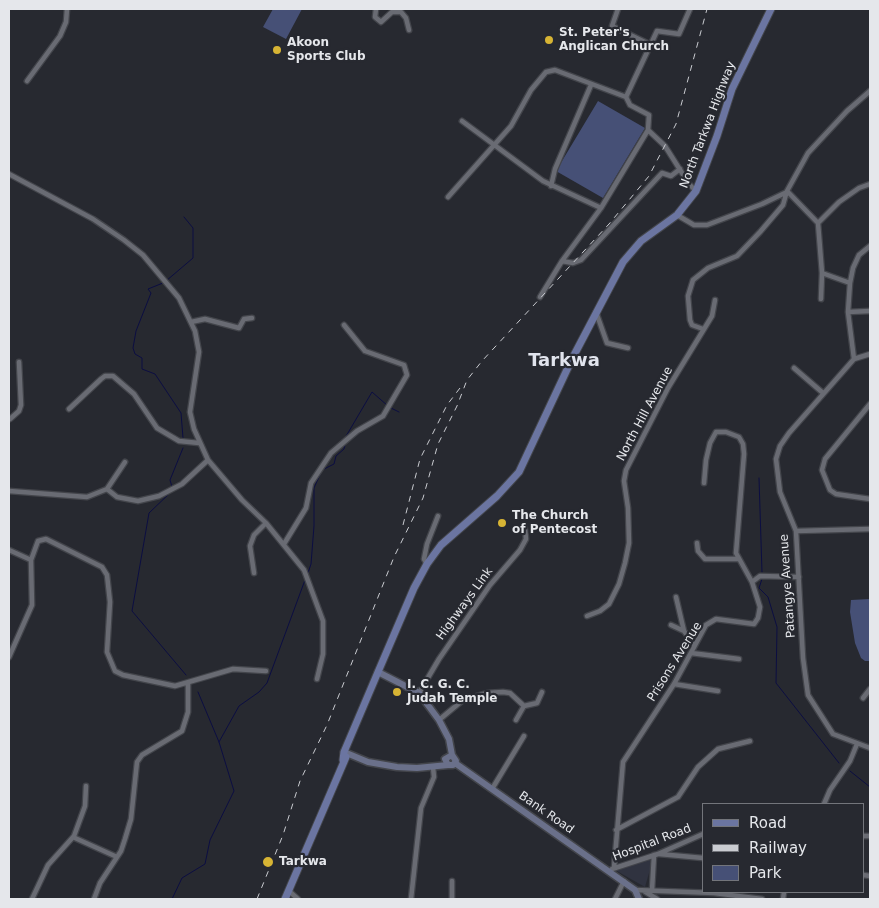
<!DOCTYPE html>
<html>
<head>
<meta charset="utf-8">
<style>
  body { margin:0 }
  #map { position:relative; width:879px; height:908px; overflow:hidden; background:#272930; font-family:"DejaVu Sans",sans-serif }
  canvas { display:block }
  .frame { position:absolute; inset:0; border:10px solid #e5e7eb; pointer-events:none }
  .legend { position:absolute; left:702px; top:803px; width:162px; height:90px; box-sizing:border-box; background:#272930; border:1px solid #73757b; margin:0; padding:6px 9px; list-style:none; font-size:15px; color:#e5e7eb }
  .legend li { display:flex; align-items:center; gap:10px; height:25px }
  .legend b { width:25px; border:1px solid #73757b }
</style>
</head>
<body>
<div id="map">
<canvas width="879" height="908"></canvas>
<div class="frame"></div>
<ul class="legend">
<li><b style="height:6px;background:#6b75a1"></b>Road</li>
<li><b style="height:6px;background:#caccd1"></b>Railway</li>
<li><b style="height:14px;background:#465076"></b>Park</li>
</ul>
</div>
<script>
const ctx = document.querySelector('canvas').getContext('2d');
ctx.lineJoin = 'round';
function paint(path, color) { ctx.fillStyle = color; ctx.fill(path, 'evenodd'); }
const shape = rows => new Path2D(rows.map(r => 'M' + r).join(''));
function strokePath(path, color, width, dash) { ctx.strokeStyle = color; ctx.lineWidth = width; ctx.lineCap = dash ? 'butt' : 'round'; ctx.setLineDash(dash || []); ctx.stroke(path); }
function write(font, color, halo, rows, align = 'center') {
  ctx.font = font + ' "DejaVu Sans",sans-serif'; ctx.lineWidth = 4.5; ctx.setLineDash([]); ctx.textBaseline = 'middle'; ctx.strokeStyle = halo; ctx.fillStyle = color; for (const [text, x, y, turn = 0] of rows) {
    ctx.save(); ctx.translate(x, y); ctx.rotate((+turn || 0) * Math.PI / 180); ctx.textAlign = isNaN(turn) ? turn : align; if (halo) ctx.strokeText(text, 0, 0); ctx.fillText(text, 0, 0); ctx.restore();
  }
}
paint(shape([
  [650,859,651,866,645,887,615,870]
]), '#303340');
paint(shape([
  [273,9,302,9,286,39,263,27],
  [598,101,645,128,603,198,556,171],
  [870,599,870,661,865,661,861,658,855,643,850,612,851,600]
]), '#465076');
strokePath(shape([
  [166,281,193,258,193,228,184,217],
  [163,283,148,289,151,293,136,331,133,348,135,354,142,358,142,369,155,374,181,413,183,438],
  [391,408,399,412],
  [345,438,372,392,388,406],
  [759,478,762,572],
  [172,487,170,480,183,448],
  [171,492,149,513,132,611,186,675],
  [308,573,311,564,314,526,314,488,322,470,334,464,336,456,344,449,345,445],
  [762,579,759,588,768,597,777,627,776,683,839,763],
  [219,742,239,706,259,692,267,683,305,580],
  [850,771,870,787],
  [172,899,182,878,205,864,210,840,234,791,219,742,198,692]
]), '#0c0e42', 1);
const street = shape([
  [376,9,375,17,381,22,392,12,401,12,406,18,409,30],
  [618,9,612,26,649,44],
  [27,81,60,36,66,22,67,9],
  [626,97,630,105,649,115,648,130,665,146,689,184,696,191],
  [462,121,543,181,601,208],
  [9,174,93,219,124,240,143,255,179,298,195,331,199,352,190,412,194,429,208,460,242,500,266,523,304,570,323,621,323,654,317,679],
  [551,186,555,169,591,85],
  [787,191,818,223,822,273,850,283],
  [448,197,511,126,531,90,546,72,555,70,626,97,657,31,679,34,690,9],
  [677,215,694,225,707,225,762,204,787,192],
  [818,223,839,202,859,188,870,184],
  [562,261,573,263,581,260,662,173,671,176,680,169],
  [540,297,562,261,601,208,648,130],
  [821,299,822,273],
  [596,312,607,343,628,348],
  [848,312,870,311],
  [191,322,205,319,239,328,244,319,252,318],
  [703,329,692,325,690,320,688,296,693,280,708,268,737,256,760,232,783,205,787,191,808,153,847,111,870,91],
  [854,359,789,433,780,446,776,459,780,492,796,531,803,658,808,695,833,734,870,748],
  [854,359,848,312,850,283,853,268,859,255,870,246],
  [854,359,870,354],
  [794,368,823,393],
  [870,404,825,459,822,470,830,490,836,494,870,499],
  [69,409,101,379,105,376,113,376,134,394,157,428,179,441,199,443],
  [10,419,19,411,21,405,19,362],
  [107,489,117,497,138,501,159,496,182,484,208,460],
  [9,491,87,497,107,489,125,462],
  [796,531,870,529],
  [697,543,698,551,705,559,739,559],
  [284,544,306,508,311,483,331,453,357,431,383,416,407,375,404,365,365,351,344,325],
  [9,550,31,560,38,541,46,539,102,567,107,575,110,602,107,652,115,671,123,675,175,686,233,669,266,671],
  [427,564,424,559,427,544,438,516],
  [254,573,250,546,254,535,266,523],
  [752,582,760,576,799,577],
  [676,597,684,631,694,645],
  [587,616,600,611,609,604,619,584,625,563,629,543,628,508,624,481,626,470,668,388,712,316,715,300],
  [671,625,684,631],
  [691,653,739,659],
  [9,657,32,605,31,560],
  [674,684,718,691],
  [419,693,439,659,490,585,520,550,526,539,525,529],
  [863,698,870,689],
  [524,706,537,703,542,692],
  [439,720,463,700,487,693,503,692,510,693,524,706,516,720],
  [86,786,85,806,74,836,75,838,117,857],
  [492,789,524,736],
  [824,804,830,790,850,761,857,744],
  [616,830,678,797,698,767,718,749,750,741],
  [863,836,870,836],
  [659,854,703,858],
  [614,868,623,762,674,684,706,625,716,619,754,624,758,618,760,607,752,582,736,553,744,454,743,444,739,437,726,432,716,432,710,443,706,460,704,483],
  [612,869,658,854,703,834],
  [863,875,870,876],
  [635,890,714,893,762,899],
  [652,890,654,855],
  [289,891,298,899],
  [644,891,657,899],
  [32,899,48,865,74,836],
  [94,899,100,883,121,851,125,839,131,819,137,762,142,755,182,731,188,712,188,683],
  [411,899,421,808,434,777,433,767],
  [452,899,452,881],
  [615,899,624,881],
  [783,899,784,892]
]);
const secondary = shape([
  [378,672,419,693,439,720,449,739,452,755,456,761,453,765,448,765,445,759,452,755],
  [344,752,368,762,397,767,417,768,448,765],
  [455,763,635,890,639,899]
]);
const primary = shape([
  [343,760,344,752,378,672,414,588,427,564,441,545,497,496,519,472,572,359,623,262,641,241,677,215,696,191,717,136,732,89,771,9],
  [285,899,346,757]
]);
strokePath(street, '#43454b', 7);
strokePath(secondary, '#43454b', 9);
strokePath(primary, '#43454b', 9);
strokePath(street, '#696b73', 4.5);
strokePath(secondary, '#6a708a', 6);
strokePath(primary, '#6b75a1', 7);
strokePath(shape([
  [403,525,420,459,447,405,460,388],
  [257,899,283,835,300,781,327,725,394,557,423,498,438,444,457,406,467,380,482,361,609,224,649,176,676,124,707,9]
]), '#caccd1', 1, [6, 6]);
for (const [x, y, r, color] of [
  [549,40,5,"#d7b434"],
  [277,50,5,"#d7b434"],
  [502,523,5,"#d7b434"],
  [397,692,5,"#d7b434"],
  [268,862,6,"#d7b434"]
]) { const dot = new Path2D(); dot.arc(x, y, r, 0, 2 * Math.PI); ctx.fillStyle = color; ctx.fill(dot); strokePath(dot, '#272930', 2); }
write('bold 12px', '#e5e7eb', '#272930', [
  ["St. Peter's",559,33],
  ["Anglican Church",559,47],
  ["Akoon",287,43],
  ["Sports Club",287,57],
  ["The Church",512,516],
  ["of Pentecost",512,530],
  ["I. C. G. C.",407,685],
  ["Judah Temple",407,699],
  ["Tarkwa",279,862]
], 'left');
write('12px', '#e5e7eb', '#272930', [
  ["North Tarkwa Highway",708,125,-69],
  ["North Hill Avenue",645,414,-62],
  ["Patangye Avenue",788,586,-94],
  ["Highways Link",465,604,-54],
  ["Prisons Avenue",675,662,-58],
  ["Bank Road",546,813,35],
  ["Hospital Road",652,843,-21]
]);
write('bold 18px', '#e1e4ed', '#272930', [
  ["Tarkwa",564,361]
]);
</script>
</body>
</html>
